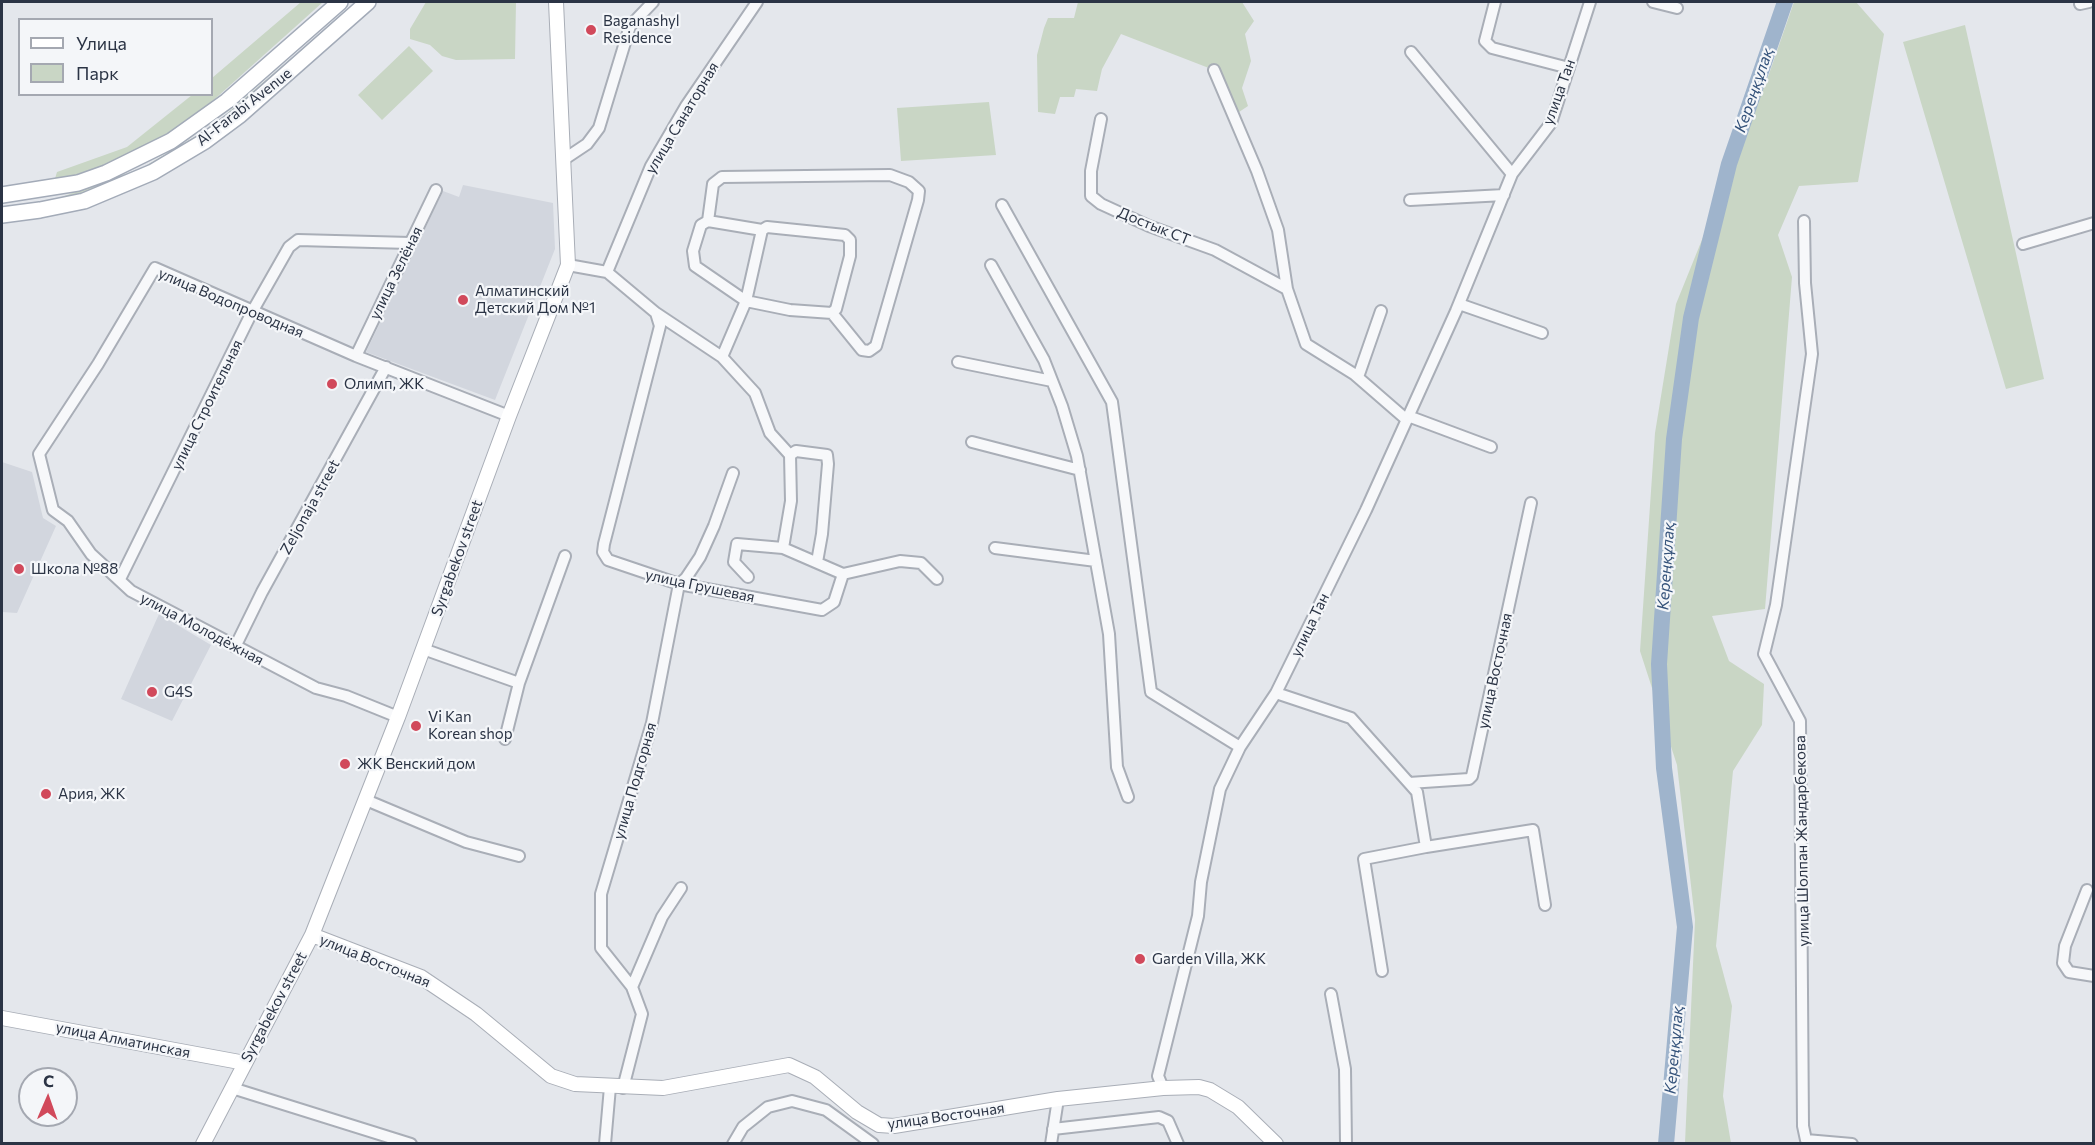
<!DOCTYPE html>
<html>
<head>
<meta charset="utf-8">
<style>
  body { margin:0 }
  #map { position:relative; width:2095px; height:1145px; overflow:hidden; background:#e4e7ec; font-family:Commissioner,sans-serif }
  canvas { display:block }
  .frame { position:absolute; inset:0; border:3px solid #2b3445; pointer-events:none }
  .legend { position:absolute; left:18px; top:18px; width:195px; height:78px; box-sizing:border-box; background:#f4f6f9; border:2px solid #a4a8b1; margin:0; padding:8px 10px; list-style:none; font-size:18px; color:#2b3445 }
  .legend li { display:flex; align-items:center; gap:12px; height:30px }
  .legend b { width:30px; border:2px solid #a4a8b1 }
  .north { position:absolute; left:18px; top:1067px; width:60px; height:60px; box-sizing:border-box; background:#f4f6f9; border:2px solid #a4a8b1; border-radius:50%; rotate:2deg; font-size:16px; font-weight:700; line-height:24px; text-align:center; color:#2b3445 }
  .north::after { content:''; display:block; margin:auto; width:21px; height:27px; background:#d1495b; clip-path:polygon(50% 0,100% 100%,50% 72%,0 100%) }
</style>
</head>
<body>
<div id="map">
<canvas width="2095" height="1145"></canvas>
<div class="frame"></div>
<ul class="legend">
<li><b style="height:8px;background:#fff"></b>Улица</li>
<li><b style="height:16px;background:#c9d6c5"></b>Парк</li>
</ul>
<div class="north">С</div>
</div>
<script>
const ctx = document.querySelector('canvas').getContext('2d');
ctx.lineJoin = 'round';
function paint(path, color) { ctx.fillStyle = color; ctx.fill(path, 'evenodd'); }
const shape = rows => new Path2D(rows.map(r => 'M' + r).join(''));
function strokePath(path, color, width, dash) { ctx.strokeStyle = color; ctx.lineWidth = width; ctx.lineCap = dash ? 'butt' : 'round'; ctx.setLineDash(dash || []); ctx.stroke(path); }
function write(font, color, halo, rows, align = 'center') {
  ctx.font = font + ' Commissioner,sans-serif'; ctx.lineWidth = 4.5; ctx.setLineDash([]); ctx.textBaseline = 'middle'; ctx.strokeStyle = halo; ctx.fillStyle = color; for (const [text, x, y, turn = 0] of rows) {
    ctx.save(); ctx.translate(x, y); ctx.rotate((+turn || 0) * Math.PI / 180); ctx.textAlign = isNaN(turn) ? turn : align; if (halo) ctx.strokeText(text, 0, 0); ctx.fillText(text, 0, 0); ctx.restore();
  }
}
paint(shape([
  [463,185,553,203,555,249,495,400,366,352,443,191,459,197],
  [2,462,32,472,43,518,56,526,17,613,2,612],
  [159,614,211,645,172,721,121,699]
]), '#d2d6de');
paint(shape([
  [301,2,323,2,207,106,176,128,125,158,54,182,57,172,127,147,192,95,212,94,212,78],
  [357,2,362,2,214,130,144,172,58,204,2,211,2,207,56,199,142,168,211,127],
  [426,2,516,2,515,59,456,60,442,56,430,45,410,39,410,29],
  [1078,2,1242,2,1254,21,1245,34,1251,61,1242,88,1248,106,1233,116,1214,70,1121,34,1102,69,1097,91,1076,89,1074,97,1060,97,1055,114,1038,112,1037,55,1044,28,1048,18,1074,18],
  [1794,2,1856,2,1884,34,1858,182,1799,186,1778,235,1792,277,1765,609,1712,616,1729,661,1764,684,1762,725,1733,771,1716,946,1732,1006,1723,1096,1731,1143,1685,1143,1695,920,1677,765,1640,651,1655,433,1676,304,1769,74],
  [1965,25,2044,379,2006,389,1903,42],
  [409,46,433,71,382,120,358,95],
  [989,102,996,155,901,161,897,108]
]), '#c9d6c5');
strokePath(shape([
  [1666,1144,1685,927,1664,768,1659,664,1674,439,1691,318,1729,164,1785,2]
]), '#9fb4cc', 16);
const street = shape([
  [1495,2,1485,41,1492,48,1569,68],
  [1653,2,1677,8],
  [2080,4,2089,2],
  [1214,70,1257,171,1278,230,1287,289,1306,344,1354,374,1407,420],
  [1101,119,1091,171,1091,196,1101,204,1149,226,1215,250,1287,289],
  [563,160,587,144,599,128,630,26,653,2],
  [1512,174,1551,123,1590,2],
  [1410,200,1504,195],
  [1002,205,1112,402,1151,692,1240,747],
  [708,221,713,184,722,177,890,175,909,182,919,191,918,200,876,346,869,351,862,350,832,313],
  [1804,221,1805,283,1812,354,1776,605,1764,654,1800,721,1803,1126,1806,1140,1852,1144],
  [767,227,845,235,850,240,850,256,836,309,832,313,790,310,746,301,762,230,767,227],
  [2023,244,2094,223],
  [568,265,607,272,651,166,686,106,757,2],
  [991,265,1044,360,1062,406,1077,456,1109,634,1117,767,1128,797],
  [607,272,656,313,660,326,604,544,603,552,608,560,679,584,822,610,834,602,843,574,900,561,921,563,937,579],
  [1459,304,1542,333],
  [656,313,722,357,755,393,770,433,790,455,791,501,783,548,737,544,734,562,748,577],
  [356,356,436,190],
  [722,357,746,301,695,266,693,251,701,225,708,221,762,230],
  [958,362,1052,381],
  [1358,377,1381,311],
  [1408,416,1491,447],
  [972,442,1080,470],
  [790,455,796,451,827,455,828,464,822,534,817,562],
  [783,548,843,574],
  [995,548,1096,561],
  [120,579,252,312,289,247,298,240,410,243],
  [235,647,262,592,386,367],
  [423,649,519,683],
  [1276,693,1351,718,1417,792,1426,847,1533,830,1545,905],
  [398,717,346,696,316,688,131,591,91,554,68,521,53,510,39,454,98,364,155,268,356,356,509,416],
  [505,739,519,683,565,556],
  [1409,783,1469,779,1472,776,1531,503],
  [366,800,466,842,519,856],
  [2087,890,2065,946,2063,963,2069,972,2094,976],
  [1382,971,1364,859,1426,847],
  [632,987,662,917,681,888],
  [1331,994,1345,1069,1346,1144],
  [232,1088,411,1144],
  [623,1088,642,1014,632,987,601,948,601,894,652,723,679,584,686,578,700,557,714,526,733,473],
  [1163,1088,1158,1076,1198,916,1201,882,1220,789,1240,747,1276,693,1366,510,1456,311,1512,174,1411,52],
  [1053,1129,1159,1117,1168,1121,1178,1144],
  [605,1144,610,1087],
  [733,1144,743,1127,768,1107,792,1101,826,1110,873,1144],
  [1051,1144,1058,1099]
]);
const secondary = shape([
  [312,935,421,977,476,1014,551,1076,575,1084,663,1088,789,1065,815,1077,857,1112,879,1125,894,1126,1058,1099,1163,1088,1199,1087,1210,1090,1238,1107,1276,1144],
  [2,1018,245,1063],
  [203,1144,312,935,398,717,509,416,568,265,556,2]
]);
const primary = shape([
  [2,195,78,183,106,173,171,141,227,101,340,2],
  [2,215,40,210,84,201,153,172,205,141,240,115,368,2]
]);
strokePath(street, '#a9aeb7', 14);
strokePath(secondary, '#a9aeb7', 16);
strokePath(primary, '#a3abb8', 18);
strokePath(street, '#f7f8fa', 10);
strokePath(secondary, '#fff', 14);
strokePath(primary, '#fff', 15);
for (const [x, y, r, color] of [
  [591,30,6,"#d1495b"],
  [463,300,6,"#d1495b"],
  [332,384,6,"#d1495b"],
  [19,569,6,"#d1495b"],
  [152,692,6,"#d1495b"],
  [416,726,6,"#d1495b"],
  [345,764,6,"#d1495b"],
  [46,794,6,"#d1495b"],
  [1140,959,6,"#d1495b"]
]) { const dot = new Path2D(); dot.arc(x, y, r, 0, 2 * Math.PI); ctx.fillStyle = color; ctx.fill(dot); strokePath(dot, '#f4f6f9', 2); }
write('15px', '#2b3445', '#f4f6f9', [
  ["Baganashyl",603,21],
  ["Residence",603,38],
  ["Алматинский",475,291],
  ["Детский Дом №1",475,308],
  ["Олимп, ЖК",344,384],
  ["Школа №88",31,569],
  ["G4S",164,692],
  ["Vi Kan",428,717],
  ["Korean shop",428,734],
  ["ЖК Венский дом",357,764],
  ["Ария, ЖК",58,794],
  ["Garden Villa, ЖК",1152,959]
], 'left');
write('15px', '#2b3445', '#f4f6f9', [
  ["улица Тан",1559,92,-70],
  ["Al-Farabi Avenue",244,107,-38],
  ["улица Санаторная",682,118,-59],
  ["Достык СТ",1154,226,22],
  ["улица Зелёная",396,273,-64],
  ["улица Водопроводная",231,303,23],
  ["улица Строительная",207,405,-64],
  ["Zeljonaja street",310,507,-61],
  ["Syrgabekov street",457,558,-70],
  ["улица Грушевая",700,586,12],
  ["улица Тан",1310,625,-64],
  ["улица Молодёжная",202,629,28],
  ["улица Восточная",1495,671,-78],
  ["улица Подгорная",635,781,-74],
  ["улица Шолпан Жандарбекова",1802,841,-91],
  ["улица Восточная",375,961,22],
  ["Syrgabekov street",274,1007,-62],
  ["улица Алматинская",123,1040,11],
  ["улица Восточная",946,1116,-8]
]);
write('italic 16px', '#34527a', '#f4f6f9', [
  ["Кереңқұлақ",1754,90,-71],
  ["Кереңқұлақ",1666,566,-86],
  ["Кереңқұлақ",1674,1050,-85]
]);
</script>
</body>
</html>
